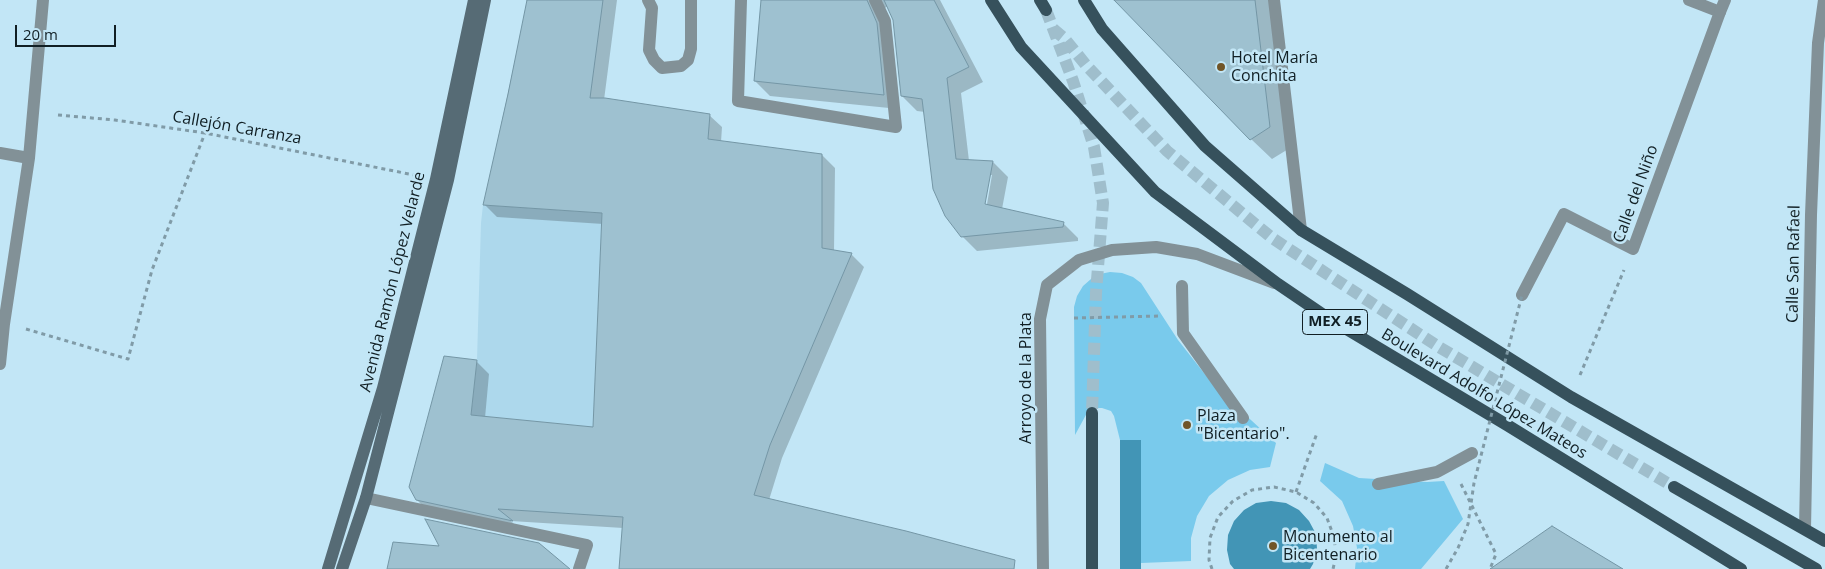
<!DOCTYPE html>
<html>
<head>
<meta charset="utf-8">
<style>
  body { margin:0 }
  #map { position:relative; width:1825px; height:569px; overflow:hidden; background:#c2e6f6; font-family:"Open Sans",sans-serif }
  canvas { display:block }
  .scale { position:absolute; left:15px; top:25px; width:101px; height:22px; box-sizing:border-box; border:2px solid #111f24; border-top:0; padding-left:6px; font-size:15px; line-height:18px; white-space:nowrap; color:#111f24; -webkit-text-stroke:4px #c2e6f6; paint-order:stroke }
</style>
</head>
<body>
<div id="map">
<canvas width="1825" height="569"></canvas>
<div class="scale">20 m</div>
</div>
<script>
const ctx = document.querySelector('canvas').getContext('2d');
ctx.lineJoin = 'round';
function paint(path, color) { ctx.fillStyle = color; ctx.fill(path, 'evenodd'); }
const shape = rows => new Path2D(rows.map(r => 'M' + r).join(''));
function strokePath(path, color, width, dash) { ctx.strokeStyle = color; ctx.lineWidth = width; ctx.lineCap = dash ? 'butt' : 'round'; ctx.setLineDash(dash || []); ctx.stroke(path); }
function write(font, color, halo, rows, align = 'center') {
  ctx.font = font + ' "Open Sans",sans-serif'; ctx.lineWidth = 5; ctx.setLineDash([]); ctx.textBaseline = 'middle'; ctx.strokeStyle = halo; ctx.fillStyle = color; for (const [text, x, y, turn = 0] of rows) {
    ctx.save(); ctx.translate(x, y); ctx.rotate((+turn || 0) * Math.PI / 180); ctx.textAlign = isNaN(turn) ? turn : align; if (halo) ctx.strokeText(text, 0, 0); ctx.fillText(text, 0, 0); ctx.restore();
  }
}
paint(shape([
  [483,205,602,213,593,427,471,415,477,360,481,223]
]), '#add8ec');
paint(shape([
  [1110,272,1122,273,1133,277,1141,283,1178,340,1215,387,1276,443,1270,467,1250,470,1228,480,1209,496,1197,516,1191,538,1191,561,1141,563,1141,440,1120,440,1114,416,1111,411,1102,408,1096,408,1087,413,1075,435,1074,307,1077,296,1083,286,1091,279,1100,274],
  [1325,463,1359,478,1427,482,1444,481,1463,519,1421,569,1355,569,1357,548,1353,526,1342,501,1320,481]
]), '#79caec');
paint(shape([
  [1120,440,1141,440,1141,569,1120,569],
  [1271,501,1286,503,1299,510,1309,521,1316,534,1317,549,1313,564,1310,569,1234,569,1230,564,1227,550,1228,535,1234,521,1244,510,1256,503]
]), '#4295b6');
paint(shape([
  [528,0,617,0,604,100,709,115,722,127,721,142,822,155,835,168,834,252,851,254,864,267,782,458,769,500,1011,569,619,569,623,528,511,521,522,532,430,513,417,500,476,361,489,374,485,418,594,429,603,224,497,217,484,204],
  [762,0,940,0,983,82,961,93,969,161,993,162,1008,177,1002,209,1063,223,1078,238,1078,241,977,251,962,236,925,112,917,111,902,96,894,19,888,7,886,7,881,15,899,109,770,96,755,81],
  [990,175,992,175,986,210,983,209],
  [1128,0,1272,0,1290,148,1272,159,1251,139]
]), '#0003');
const building = shape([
  [527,0,603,0,590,98,605,98,710,114,708,139,822,154,822,248,852,253,770,445,754,495,906,531,1015,560,1014,569,619,569,623,517,498,509,513,521,416,500,409,487,444,356,477,360,471,415,593,427,602,213,483,205,508,94,527,0],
  [761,0,867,0,877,23,884,95,754,81,761,0],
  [884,0,934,0,969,67,947,78,956,159,993,161,985,204,1064,222,1063,227,961,237,945,216,933,189,922,99,901,96,893,20,884,0],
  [1114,0,1255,0,1270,127,1250,140,1114,0],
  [425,519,539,543,570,569,387,569,393,542,439,546,425,519],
  [1552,526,1570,537,1623,569,1490,569,1552,526]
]);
paint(building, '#9ec1d0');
strokePath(building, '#7496a5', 1);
strokePath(shape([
  [1046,10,1073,81,1094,147,1103,203,1096,293,1092,413],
  [1053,29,1064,38,1086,65,1167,151,1272,238,1439,347,1674,487]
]), '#9fbecc', 12, [12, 6]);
strokePath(shape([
  [58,115,115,120,205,133,414,175],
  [1074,318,1160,316],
  [26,329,128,359,152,270,205,133],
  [1580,375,1624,270],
  [1461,484,1496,554,1490,569],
  [1296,492,1317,433],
  [1212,569,1209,560,1210,538,1218,517,1233,501,1252,490,1274,487,1296,492,1314,503,1327,518,1334,537,1336,556,1333,569]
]), '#809ba7', 3, [4, 4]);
strokePath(shape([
  [648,0,652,8,649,50,654,60,662,68,681,66,688,60,691,49,691,0],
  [741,0,738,101,896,127,885,21,875,0],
  [1182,286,1183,333,1243,418],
  [1522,295,1564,214,1633,249,1720,12,1689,0],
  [1378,484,1437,472,1472,453]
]), '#829197', 12);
strokePath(shape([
  [1274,0,1301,230],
  [1720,12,1725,0],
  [0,153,29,158],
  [0,364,4,324,29,158,43,0],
  [366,498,587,545,579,569],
  [1805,529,1811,215,1818,43,1824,0],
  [1043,569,1040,319,1047,285,1079,260,1112,250,1156,247,1197,254,1274,283]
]), '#829197', 12);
strokePath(shape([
  [328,569,383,388,436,179,474,0],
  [342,569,366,498,448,180,485,0]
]), '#566b75', 12);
strokePath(shape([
  [991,0,1021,47,1155,192,1278,284,1325,316,1507,425,1741,569],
  [1040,0,1046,10],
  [1084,0,1102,29,1205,146,1301,230,1407,294,1571,397,1825,541],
  [1092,413,1092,569],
  [1674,487,1816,569]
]), '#36515c', 12);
strokePath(shape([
  [1446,569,1458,548,1468,524,1474,483,1522,295]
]), '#809ba7', 3, [4, 4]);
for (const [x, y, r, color] of [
  [1221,67,5,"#715528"],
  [1187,425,5,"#715528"],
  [1273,546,5,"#715528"]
]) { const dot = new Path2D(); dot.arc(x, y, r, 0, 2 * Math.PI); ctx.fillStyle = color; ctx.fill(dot); strokePath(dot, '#c2e6f6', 2); }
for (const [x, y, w] of [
  [1335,322,65]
]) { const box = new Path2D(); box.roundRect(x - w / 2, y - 12.5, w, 25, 4); ctx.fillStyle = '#c2e6f6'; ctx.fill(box); strokePath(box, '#111f24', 1); }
write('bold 15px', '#111f24', null, [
  ["MEX 45",1335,322]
]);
write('16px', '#111f24', '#c2e6f6', [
  ["Hotel María",1231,58],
  ["Conchita",1231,76],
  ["Plaza",1197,416],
  ["\"Bicentario\".",1197,434],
  ["Monumento al",1283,537],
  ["Bicentenario",1283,555]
], 'left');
write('16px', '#111f24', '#c2e6f6', [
  ["Callejón Carranza",237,128,10],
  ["Calle del Niño",1636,194,-70],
  ["Calle San Rafael",1794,264,-89],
  ["Avenida Ramón López Velarde",393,282,-76],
  ["Arroyo de la Plata",1026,378,-90],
  ["Boulevard Adolfo López Mateos",1484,394,31]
]);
</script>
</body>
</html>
